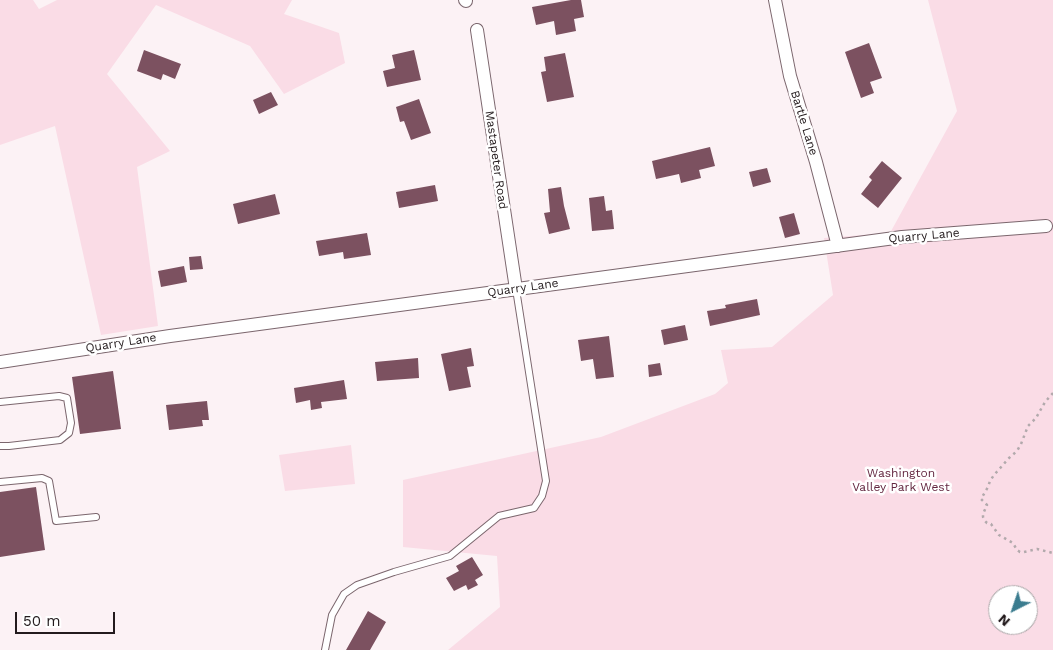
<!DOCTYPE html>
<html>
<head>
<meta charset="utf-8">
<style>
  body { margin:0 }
  #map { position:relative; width:1053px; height:650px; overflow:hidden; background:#fcf2f5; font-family:"Work Sans",sans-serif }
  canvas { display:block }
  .north { position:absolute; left:988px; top:585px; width:50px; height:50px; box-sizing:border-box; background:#fff; border:1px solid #a7a4a5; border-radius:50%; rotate:221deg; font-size:14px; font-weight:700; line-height:20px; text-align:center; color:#231b1d }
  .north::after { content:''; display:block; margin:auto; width:18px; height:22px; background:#3b7c8f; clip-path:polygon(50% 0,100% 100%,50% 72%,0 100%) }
  .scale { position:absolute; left:15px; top:612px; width:100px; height:22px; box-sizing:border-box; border:2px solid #231b1d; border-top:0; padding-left:6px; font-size:15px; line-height:18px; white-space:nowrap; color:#231b1d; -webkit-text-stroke:4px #fff; paint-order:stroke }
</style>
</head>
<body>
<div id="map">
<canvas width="1053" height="650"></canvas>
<div class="north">N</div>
<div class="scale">50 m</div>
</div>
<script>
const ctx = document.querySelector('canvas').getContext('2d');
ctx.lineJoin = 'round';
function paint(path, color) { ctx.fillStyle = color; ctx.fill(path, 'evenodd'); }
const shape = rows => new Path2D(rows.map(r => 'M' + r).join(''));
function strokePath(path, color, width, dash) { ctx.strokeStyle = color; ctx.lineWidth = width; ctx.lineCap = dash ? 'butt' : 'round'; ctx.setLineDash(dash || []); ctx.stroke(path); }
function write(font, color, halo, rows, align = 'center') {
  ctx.font = font + ' "Work Sans",sans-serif'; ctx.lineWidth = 5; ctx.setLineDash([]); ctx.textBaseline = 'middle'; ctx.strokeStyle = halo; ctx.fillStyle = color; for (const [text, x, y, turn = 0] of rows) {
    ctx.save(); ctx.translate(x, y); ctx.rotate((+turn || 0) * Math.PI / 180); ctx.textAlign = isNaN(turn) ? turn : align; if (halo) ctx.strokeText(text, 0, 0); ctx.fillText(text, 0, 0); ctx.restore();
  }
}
paint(shape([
  [0,0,33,0,39,9,57,0,292,0,284,14,339,33,345,63,284,94,250,46,156,5,107,74,170,151,137,167,158,326,101,335,55,126,0,145],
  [928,0,1053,0,1053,650,448,650,500,607,497,556,403,547,403,480,601,437,715,394,728,383,721,350,772,347,833,295,824,238,890,233,957,111],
  [998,595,1028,595,1028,625,998,625],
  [351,445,355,484,285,491,279,455]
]), '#fadce6');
paint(shape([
  [571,0,581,0,584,17,574,19,576,31,556,35,554,21,536,25,532,7],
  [869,43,882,78,870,82,874,93,861,98,845,52],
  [144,50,181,64,175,79,163,74,161,80,137,71],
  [414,50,421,80,387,87,383,71,395,68,392,55],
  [565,53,574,97,547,102,541,72,546,71,544,57],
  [271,92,278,105,259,114,253,100],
  [419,99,431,133,411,140,404,121,400,122,396,107],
  [710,147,715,166,699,170,701,178,681,183,679,174,656,179,652,161],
  [882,161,902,178,878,208,861,194,872,180,869,177],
  [767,168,771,182,753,187,749,172],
  [435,185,438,201,399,208,396,192],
  [561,187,564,206,570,229,549,234,544,213,550,212,548,189],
  [275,194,280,214,238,224,233,204],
  [604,196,606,211,612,210,614,229,592,231,589,198],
  [794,213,800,234,785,238,779,217],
  [367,233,371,255,344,259,343,252,319,256,316,241],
  [201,256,203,269,190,270,189,257],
  [184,266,187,282,161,287,158,271],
  [757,299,760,315,710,326,707,311,726,308,725,305],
  [685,325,688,340,664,345,661,330],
  [609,336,614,377,596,379,593,359,581,361,578,340],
  [471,348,474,366,467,367,471,387,449,391,441,354],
  [418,358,419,378,377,381,375,362],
  [660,363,662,375,649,377,648,365],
  [113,371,121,429,80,434,72,377],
  [344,380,347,399,321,402,322,408,311,410,310,400,296,403,294,388],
  [207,401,209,420,202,420,203,426,169,430,166,405],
  [36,487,45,550,0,557,0,492],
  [472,557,483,575,475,580,478,585,468,590,466,585,454,591,446,578,459,571,456,566],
  [368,611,386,622,370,650,346,650]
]), '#7c5160');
const lane = shape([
  [0,402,59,396,67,398,71,423,69,433,60,440,9,446,0,446],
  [0,482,42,478,49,481,56,521,96,517],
  [325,650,332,615,344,594,357,585,394,572,450,556,499,516,534,508,542,496,546,481,516,289]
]);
const street = shape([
  [465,0,466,1],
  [775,0,790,76,816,162,838,246],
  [477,30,516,289],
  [0,362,170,336,902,237,1046,226]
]);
strokePath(lane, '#7b666d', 8);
strokePath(street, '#7b666d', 14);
strokePath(shape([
  [1053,393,1045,402,1036,418,1028,426,1021,444,1017,451,1009,458,994,475,990,481,988,487,981,499,987,505,983,514,983,517,985,521,987,523,991,524,999,535,1013,543,1017,550,1020,552,1024,552,1037,549,1053,553]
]), '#b2a9ac', 2.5, [2.5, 4]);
strokePath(lane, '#fff', 6);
strokePath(street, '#fff', 12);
write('12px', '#231b1d', '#fff', [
  ["Bartle Lane",804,123,73],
  ["Mastapeter Road",496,160,82],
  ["Quarry Lane",924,236,-5],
  ["Quarry Lane",523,288,-8],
  ["Quarry Lane",121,343,-9]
]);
write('12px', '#632740', '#fff', [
  ["Washington",901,473],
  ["Valley Park West",901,487]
]);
</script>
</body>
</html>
